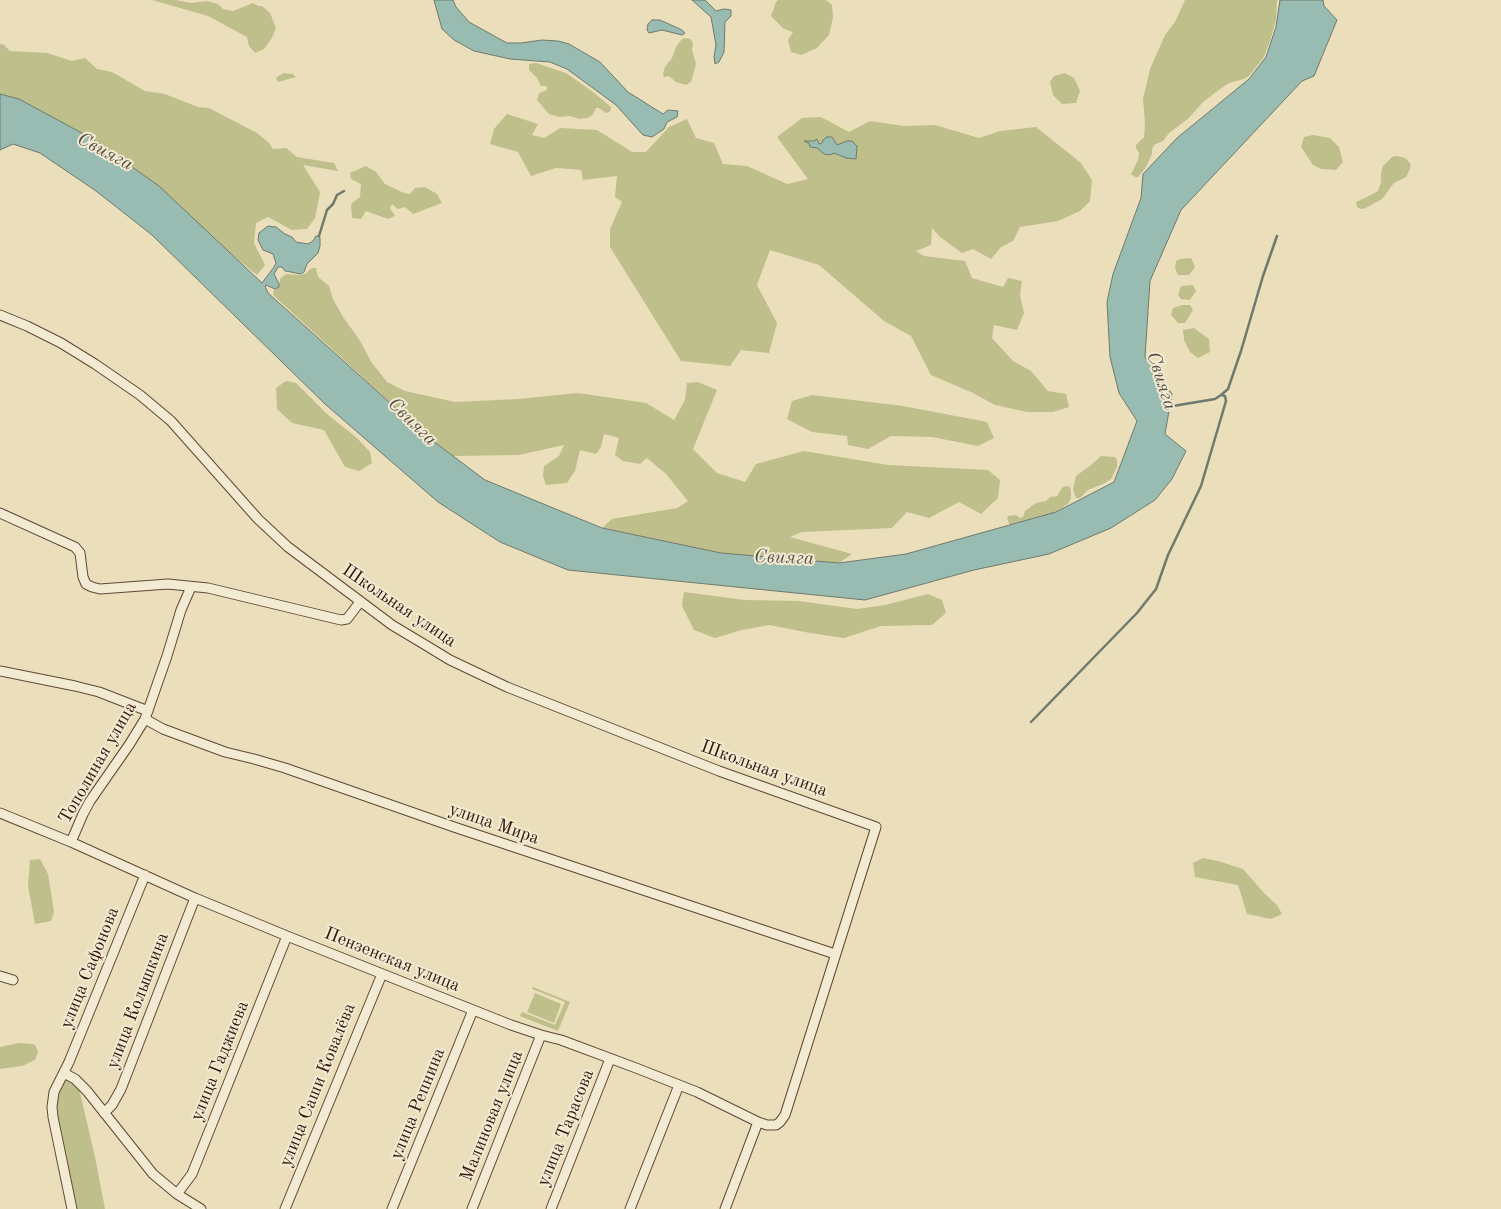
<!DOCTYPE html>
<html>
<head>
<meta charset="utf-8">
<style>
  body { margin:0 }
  canvas { display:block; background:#ebdebb }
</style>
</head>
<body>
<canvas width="1501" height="1209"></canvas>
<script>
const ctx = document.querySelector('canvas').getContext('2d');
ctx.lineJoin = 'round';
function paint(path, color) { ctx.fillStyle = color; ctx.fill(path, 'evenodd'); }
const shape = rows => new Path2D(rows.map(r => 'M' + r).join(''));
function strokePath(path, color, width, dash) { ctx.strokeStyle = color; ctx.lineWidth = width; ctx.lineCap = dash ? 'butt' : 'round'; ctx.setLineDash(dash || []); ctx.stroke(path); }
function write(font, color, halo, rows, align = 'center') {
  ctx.font = font + ' "Old Standard TT",serif'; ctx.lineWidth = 4; ctx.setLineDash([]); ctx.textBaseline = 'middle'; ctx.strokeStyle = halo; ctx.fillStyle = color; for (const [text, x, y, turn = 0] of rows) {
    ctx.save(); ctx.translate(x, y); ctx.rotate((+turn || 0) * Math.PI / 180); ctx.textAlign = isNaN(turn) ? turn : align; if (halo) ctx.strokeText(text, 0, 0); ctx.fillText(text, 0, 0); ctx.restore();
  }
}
paint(shape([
  [152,0,176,0,191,3,207,1,218,4,223,9,233,11,253,3,258,6,262,6,270,13,276,28,272,38,264,49,255,53,249,46,247,37,208,16],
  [778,0,826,0,832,5,833,18,829,35,817,48,801,55,791,52,788,40,793,32,784,29,771,16,776,2],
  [1185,0,1277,0,1276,20,1271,38,1264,57,1249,76,1244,79,1229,83,1220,89,1203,102,1188,119,1169,133,1163,141,1154,145,1152,150,1152,154,1146,167,1138,177,1135,177,1131,174,1138,160,1139,153,1136,148,1136,145,1144,137,1145,123,1143,99,1150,69,1165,35,1175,22],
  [686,38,690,39,693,43,692,50,696,64,691,82,686,85,676,82,669,76,664,77,663,74,665,67,672,58,676,47,682,39],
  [0,44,4,45,10,51,47,53,72,61,85,58,97,69,112,72,145,91,165,94,198,107,209,108,257,133,269,143,273,149,286,148,297,157,334,163,338,171,303,165,320,192,315,218,307,229,292,230,268,217,256,223,254,243,265,265,257,275,123,166,0,96],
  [536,63,566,73,593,92,611,107,610,112,606,113,599,108,596,108,593,114,588,118,579,119,570,116,559,117,549,114,537,100,539,93,547,90,547,86,541,86,537,78,529,70,529,64],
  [283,73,293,74,296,77,278,82,276,78],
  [1065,73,1074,78,1080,91,1076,103,1062,104,1053,95,1050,82,1054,76],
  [507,114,538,124,532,135,544,138,560,128,597,130,632,152,646,152,669,127,687,119,696,138,714,143,723,164,747,166,787,184,808,179,777,137,802,118,821,117,849,132,870,121,904,126,935,125,979,138,1000,131,1036,127,1081,163,1092,180,1090,201,1080,211,1058,221,1020,227,1013,241,1001,247,991,259,973,249,962,253,940,237,932,228,931,245,916,251,924,256,965,261,972,278,1003,287,1008,278,1022,281,1020,295,1024,313,1017,330,994,325,992,338,1013,361,1031,371,1048,391,1066,394,1069,407,1053,412,1027,412,995,405,973,393,931,375,911,336,884,321,819,265,770,250,757,285,777,323,769,353,741,350,730,366,681,361,610,247,610,229,622,202,615,197,617,176,583,180,581,170,556,168,531,176,518,152,490,144,494,129],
  [832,137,836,145,847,141,857,146,855,159,846,158,834,153,810,146,809,143,817,141,819,144],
  [1313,135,1330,138,1339,147,1343,162,1336,170,1321,169,1313,165,1301,147,1304,137],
  [1397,156,1405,158,1411,164,1410,169,1406,177,1394,183,1382,199,1366,208,1361,209,1357,207,1356,202,1367,197,1378,191,1381,182,1381,173,1383,166,1392,157],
  [366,166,376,172,385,184,404,193,410,194,415,188,425,187,437,194,442,203,413,214,405,207,398,209,392,204,390,208,395,216,388,219,366,211,361,219,352,218,351,204,360,197,361,184,351,179,350,173],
  [1191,258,1195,267,1189,275,1178,275,1175,268,1176,261,1181,259],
  [312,268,316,268,318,277,329,286,333,299,343,317,359,339,372,363,387,382,405,391,455,402,518,399,578,393,646,403,674,420,685,400,687,383,698,382,717,390,693,449,717,473,745,482,756,464,804,451,888,465,988,470,1000,480,998,498,981,514,959,502,929,518,907,512,892,528,802,532,790,537,852,554,839,563,721,553,602,528,612,519,677,508,688,501,666,474,647,458,640,464,623,461,615,455,619,438,604,434,601,447,596,454,580,450,575,471,567,483,546,485,543,476,544,466,559,456,564,445,519,455,453,456,429,438,274,296,273,293,274,290,279,286,280,279,286,274,300,275,305,274],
  [1193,285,1196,291,1190,300,1181,299,1178,295,1181,286],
  [1182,305,1190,305,1193,310,1185,323,1178,323,1171,315,1173,308],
  [1194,328,1209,339,1210,352,1198,358,1190,352,1184,340,1183,330],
  [286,381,296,383,327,414,357,438,370,452,372,463,359,471,345,467,324,430,292,423,277,409,276,388],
  [812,395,903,406,987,422,994,438,978,446,932,437,891,436,868,449,848,445,847,436,812,432,787,419,792,401],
  [1101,456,1115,457,1117,460,1117,467,1111,479,1105,483,1088,490,1080,498,1076,498,1073,490,1076,476,1091,465],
  [1065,486,1070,487,1071,492,1071,498,1068,504,1044,519,1010,526,1007,518,1008,516,1016,515,1020,518,1023,517,1025,511,1036,503,1046,501,1050,497,1057,496,1062,488],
  [684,592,745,600,799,601,857,609,885,605,928,594,942,600,946,613,932,625,881,626,844,638,810,633,769,625,742,630,715,638,694,630,682,606],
  [1203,858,1218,861,1243,869,1264,893,1277,905,1282,914,1271,919,1247,914,1238,885,1195,877,1193,863],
  [40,859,48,874,54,912,51,921,35,924,28,886,30,860],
  [533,987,570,1002,558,1031,520,1016,522,1012,555,1025,565,1002,532,989],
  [535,993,561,1004,554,1023,527,1012],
  [19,1043,33,1044,36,1046,38,1053,35,1060,22,1066,0,1069,0,1047],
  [62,1077,71,1081,79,1088,95,1157,105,1209,74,1209,51,1088]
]), '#bfbf8b');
const water = shape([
  [434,0,453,0,456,7,469,22,507,43,521,43,542,40,558,41,569,44,600,62,628,92,663,114,668,110,678,111,677,117,667,122,664,129,652,137,643,135,616,105,567,69,550,62,510,59,474,51,454,40,442,29,434,0],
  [692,0,705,0,716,11,724,9,731,10,731,16,725,22,724,52,719,62,715,64,714,57,716,45,711,17,692,0],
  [1280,0,1323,0,1324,6,1337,20,1314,76,1302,81,1181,210,1150,281,1145,357,1172,394,1165,434,1186,451,1172,479,1155,500,1111,528,1049,554,974,570,865,600,568,570,500,542,438,502,325,404,152,235,96,191,40,153,13,144,0,150,0,94,19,99,91,138,159,186,262,283,274,267,276,263,273,254,263,250,258,240,259,233,268,226,276,227,285,234,292,237,296,242,308,244,313,241,316,236,319,236,320,238,320,246,318,253,307,264,304,272,301,274,291,272,285,271,282,267,278,267,274,274,279,284,279,287,275,289,266,285,265,286,268,293,429,438,485,480,602,528,721,553,839,563,906,554,1056,512,1114,482,1137,421,1119,393,1110,357,1107,302,1113,274,1141,198,1143,174,1177,138,1249,79,1266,57,1276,27,1280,0],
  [652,20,660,20,682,30,685,33,682,35,662,30,649,33,647,30,648,24,652,20],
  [827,137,832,137,837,145,847,141,852,141,857,146,856,159,846,158,834,153,830,155,824,154,817,148,810,147,809,143,804,141,814,141,817,139,819,144,822,143,823,140,827,137]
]);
paint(water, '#98bcb1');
strokePath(water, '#6f796d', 1);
strokePath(shape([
  [319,236,327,210,333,204,337,195,344,191],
  [1221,395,1228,389,1241,351,1263,276,1277,236],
  [1031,722,1137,613,1156,589,1168,555,1201,486,1226,401,1225,396,1221,395,1215,399,1167,407]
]), '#6f796d', 2.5);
const minor = shape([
  [0,315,27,326,61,343,95,364,140,395,171,421,258,519,288,547,392,625,427,646,450,660,507,687,719,771,876,827,785,1115,780,1122,776,1125,767,1125,758,1122,697,1092,636,1068,561,1040,541,1035,511,1025,287,936,195,898,71,842,0,813],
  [0,513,75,547,80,553,83,577,86,584,92,587,100,589,168,584,208,588,341,620,347,619,360,602],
  [0,671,75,686,99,692,148,711],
  [145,719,163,729,225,752,254,759,285,768,454,827,835,954],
  [71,842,83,814,90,801,129,745,145,719,167,656,181,610,191,587],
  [0,976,13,980],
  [64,1073,75,1079,87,1091,153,1174,177,1194,201,1209],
  [104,1113,112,1105,121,1089,195,898],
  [177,1194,192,1174,287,936],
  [72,1209,53,1117,52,1107,54,1092,69,1062,145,875],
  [285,1209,382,974],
  [392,1209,473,1010],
  [472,1209,541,1035],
  [551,1209,610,1059],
  [630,1209,679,1085],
  [725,1209,758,1122]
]);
strokePath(minor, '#604734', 11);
strokePath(minor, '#f2ead3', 9);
write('18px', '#321507', '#f2ead3', [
  ["Школьная улица",399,606,34],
  ["Тополиная улица",98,763,-60],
  ["Школьная улица",764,769,20],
  ["улица Мира",494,824,19],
  ["Пензенская улица",392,960,22],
  ["улица Сафонова",90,968,-68],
  ["улица Колышкина",138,1001,-69],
  ["улица Гаджиева",220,1061,-68],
  ["улица Саши Ковалёва",318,1085,-68],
  ["улица Репнина",418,1104,-68],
  ["Малиновая улица",492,1116,-68],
  ["улица Тарасова",566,1128,-68]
]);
write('italic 19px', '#564f42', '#f2ead3', [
  ["Свияга",105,152,28],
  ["Свияга",1161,381,72],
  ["Свияга",412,422,44],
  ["Свияга",784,558,2]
]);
</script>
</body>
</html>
